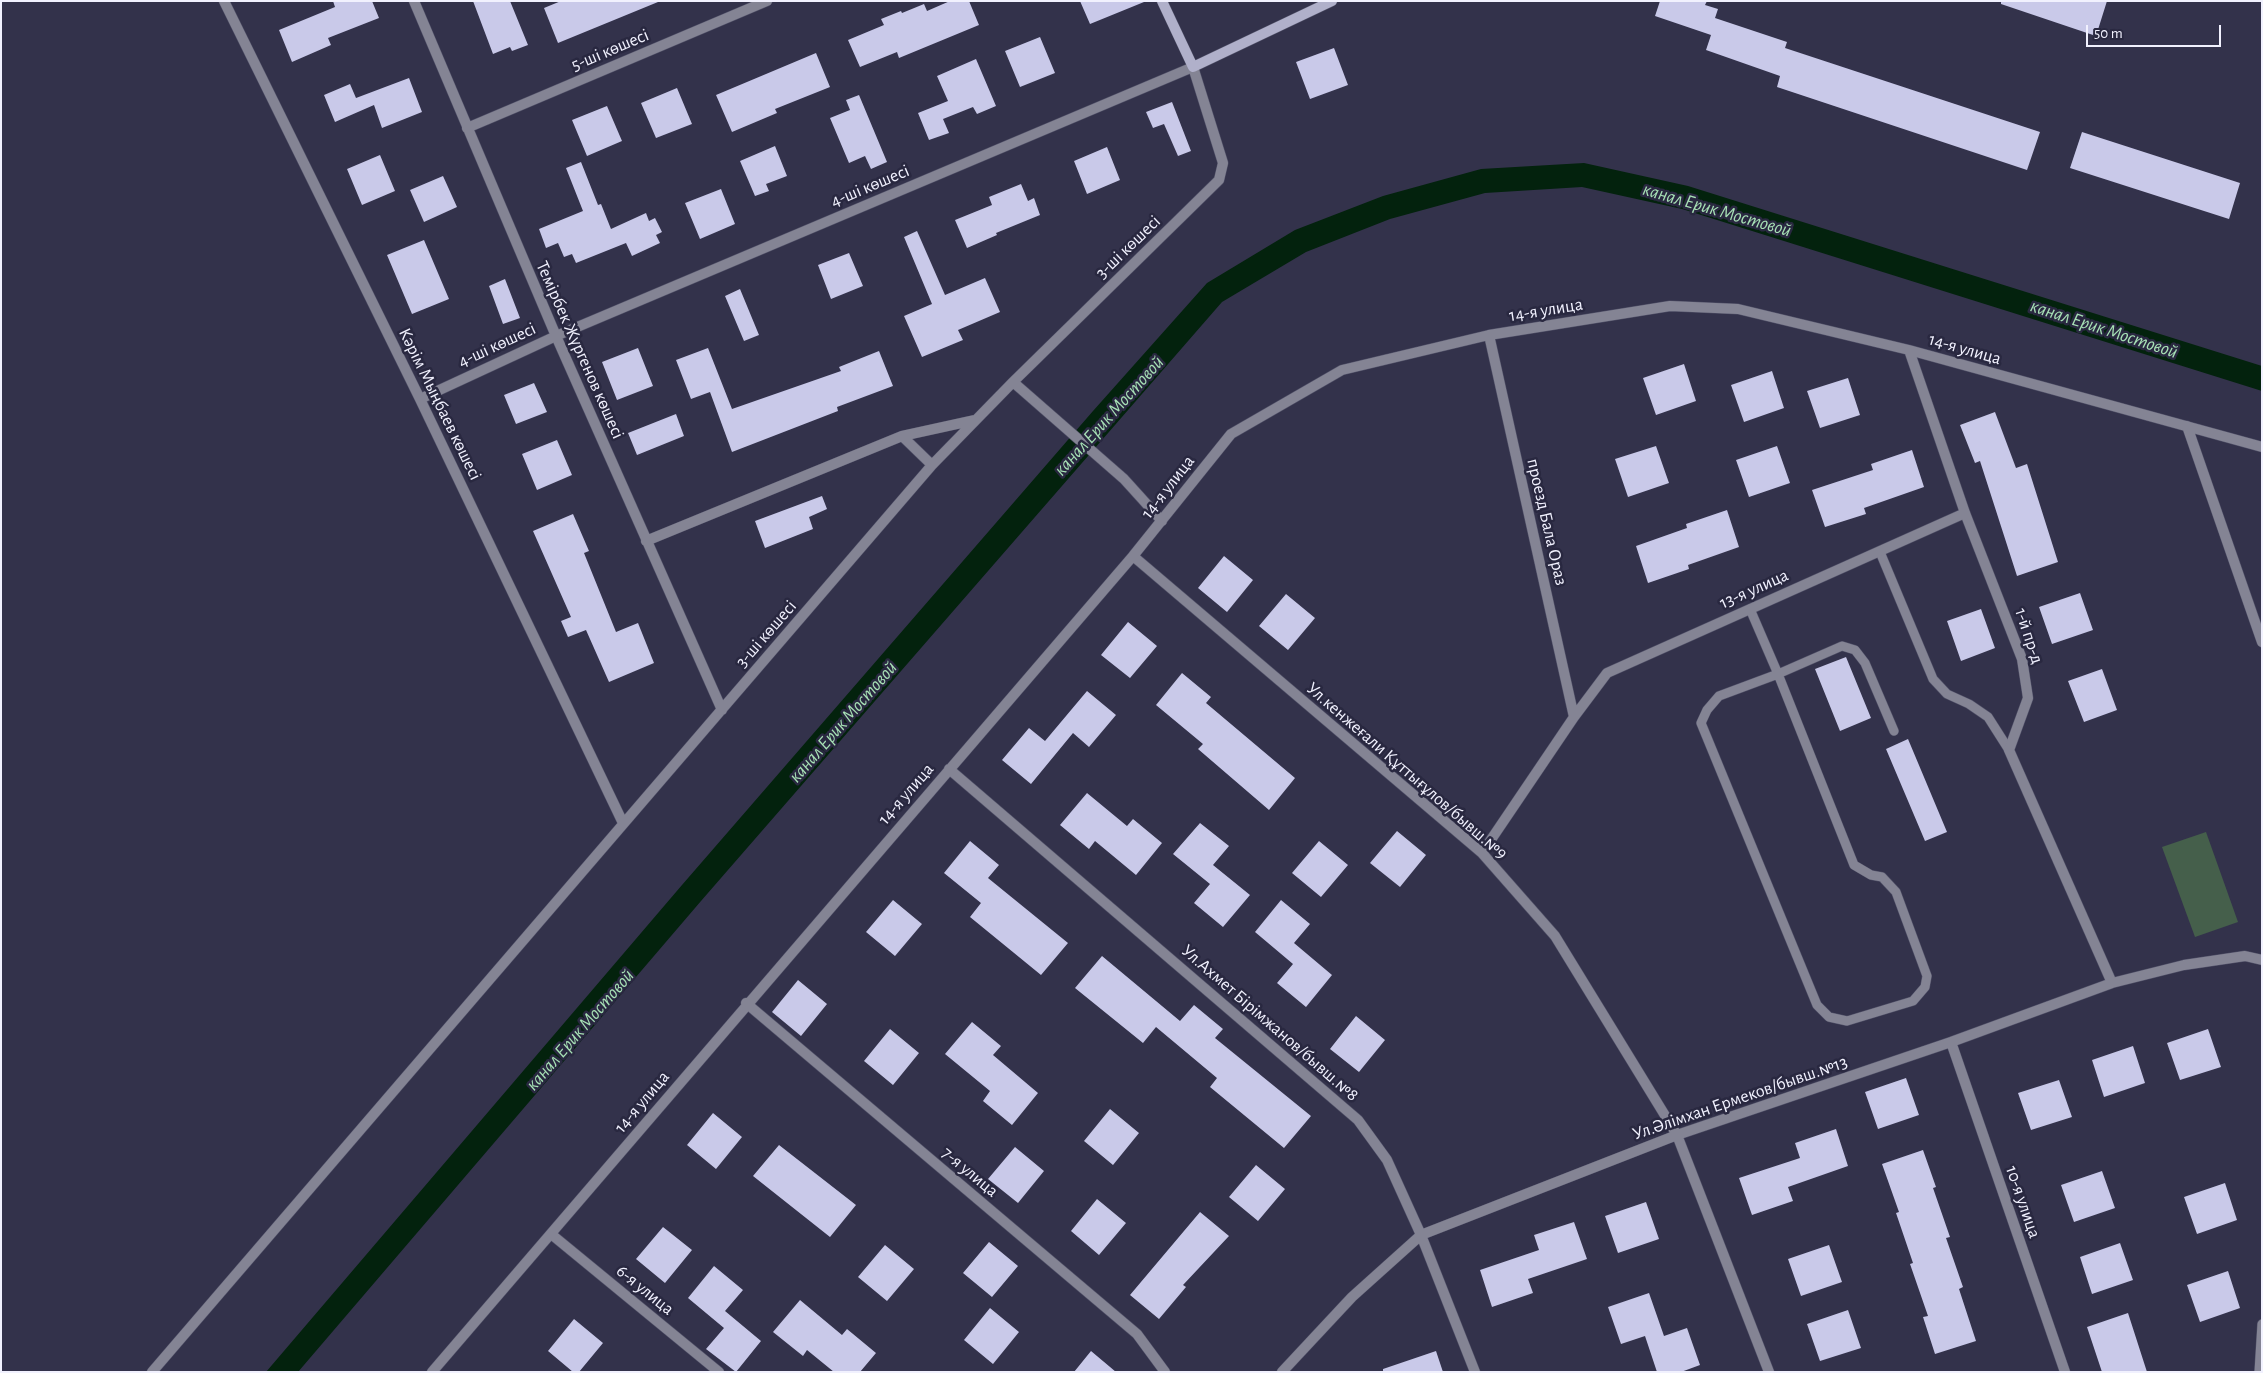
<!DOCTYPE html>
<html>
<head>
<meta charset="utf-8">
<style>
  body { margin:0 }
  #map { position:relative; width:2263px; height:1373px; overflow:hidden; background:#33324b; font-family:"Alegreya Sans",sans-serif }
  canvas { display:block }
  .frame { position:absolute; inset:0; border:2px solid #f1f1fe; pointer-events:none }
  .scale { position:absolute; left:2086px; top:25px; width:135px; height:22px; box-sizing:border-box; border:2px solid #f1f1fe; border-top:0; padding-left:6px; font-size:15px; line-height:18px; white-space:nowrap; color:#f1f1fe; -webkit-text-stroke:4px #292840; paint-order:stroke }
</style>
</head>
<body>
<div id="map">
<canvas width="2263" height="1373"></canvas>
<div class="frame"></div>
<div class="scale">50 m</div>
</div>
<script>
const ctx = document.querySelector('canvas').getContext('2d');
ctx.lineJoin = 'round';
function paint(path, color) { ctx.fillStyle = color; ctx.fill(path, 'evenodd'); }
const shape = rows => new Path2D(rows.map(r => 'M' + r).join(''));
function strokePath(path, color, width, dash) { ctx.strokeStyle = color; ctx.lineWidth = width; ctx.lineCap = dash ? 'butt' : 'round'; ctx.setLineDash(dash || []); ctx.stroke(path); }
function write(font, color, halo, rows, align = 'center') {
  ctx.font = font + ' "Alegreya Sans",sans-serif'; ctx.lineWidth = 5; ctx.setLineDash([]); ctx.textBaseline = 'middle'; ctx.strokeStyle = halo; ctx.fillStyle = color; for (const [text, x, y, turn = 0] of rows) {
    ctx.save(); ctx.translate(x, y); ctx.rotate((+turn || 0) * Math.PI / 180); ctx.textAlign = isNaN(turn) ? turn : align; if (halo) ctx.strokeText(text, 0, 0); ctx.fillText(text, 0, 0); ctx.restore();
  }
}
paint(shape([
  [2206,832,2238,922,2195,937,2162,847]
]), '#455f4b');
paint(shape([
  [1584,163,1688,186,2262,366,2262,391,1682,209,1582,187,1485,193,1390,219,1306,252,1222,302,701,901,298,1372,266,1372,682,885,1093,411,1207,283,1295,230,1383,196,1481,169]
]), '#03220d');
paint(shape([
  [333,1,372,1,379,18,328,38,331,45,292,62,279,30,335,7],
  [473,1,510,1,528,45,512,51,510,47,493,54],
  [561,1,658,1,658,2,558,43,544,8],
  [950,1,969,1,979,25,899,58,897,52,860,67,848,40,884,25,881,19,901,11,902,13,924,4,927,11],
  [1080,1,1144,1,1144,2,1090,24],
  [1660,1,1707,1,1705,5,1718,9,1715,18,1787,42,1785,48,2040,132,2027,170,1777,87,1780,76,1706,50,1711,35,1655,16],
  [2001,1,2107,1,2096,36,2001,4],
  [1040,37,1055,73,1020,87,1005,51],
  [1334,48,1348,85,1310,99,1296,62],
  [816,53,830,87,775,109,777,113,732,132,716,95],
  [976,59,996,106,977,114,973,107,943,119,949,133,929,140,918,113,948,101,937,76],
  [409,78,422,112,382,128,374,105,335,122,324,95,350,84,356,98],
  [677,88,692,124,656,138,641,103],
  [859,95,887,162,871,169,865,156,849,163,830,118,850,110,846,100],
  [1172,102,1191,151,1178,156,1164,124,1153,128,1146,112],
  [607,106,622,141,587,156,572,120],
  [2082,132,2240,183,2229,219,2070,168],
  [775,146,787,176,766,184,769,191,755,196,740,161],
  [1107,147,1120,180,1087,194,1074,161],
  [380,155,395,191,362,205,347,169],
  [581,162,598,205,601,204,611,229,646,213,649,221,655,218,662,232,656,235,660,243,632,256,626,243,576,263,572,254,564,257,558,243,546,248,539,229,583,211,566,168],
  [443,176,457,207,424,222,410,190],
  [1021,184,1028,201,1034,198,1040,215,996,233,997,235,967,248,955,220,992,205,989,197],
  [721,189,735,224,700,239,685,203],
  [917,231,945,295,985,278,1000,312,958,330,963,340,922,357,904,316,932,304,904,237],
  [424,240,449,299,412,314,387,255],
  [849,253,863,286,831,299,818,265],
  [505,279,520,318,503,324,489,286],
  [740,289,759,335,744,341,725,296],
  [638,348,653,386,617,400,602,362],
  [708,348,732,409,841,371,839,367,879,351,893,386,837,407,838,411,732,452,710,392,691,399,676,360],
  [1684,364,1696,401,1656,415,1643,378],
  [1772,371,1784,408,1744,422,1731,385],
  [1848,378,1860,415,1820,428,1807,391],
  [534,383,547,412,516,424,504,395],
  [1995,412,2016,468,2027,464,2058,562,2017,576,1980,461,1975,463,1960,425],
  [676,414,684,436,637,455,628,433],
  [557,440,572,475,537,490,522,454],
  [1656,446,1669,483,1628,497,1615,459],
  [1777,446,1790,483,1749,497,1736,460],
  [1912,450,1924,487,1864,508,1866,514,1825,527,1812,490,1873,470,1871,464],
  [822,496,827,509,809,517,813,529,765,548,755,521],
  [1727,510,1739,547,1688,565,1689,569,1648,583,1636,546,1687,528,1686,524],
  [573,514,589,551,584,553,616,632,638,623,654,663,609,682,586,630,568,637,561,621,571,617,533,531],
  [1224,556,1253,580,1227,612,1198,588],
  [2080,593,2093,630,2052,644,2039,607],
  [1286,594,1315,618,1288,650,1259,626],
  [1981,609,1995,648,1961,661,1947,621],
  [1128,622,1157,646,1130,678,1101,655],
  [1846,657,1871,718,1840,731,1815,669],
  [2102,669,2117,710,2084,722,2068,681],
  [1182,673,1211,697,1206,703,1295,778,1269,810,1198,749,1203,744,1156,705],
  [1087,691,1116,715,1089,747,1073,733,1031,784,1002,760,1029,728,1045,741],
  [1908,739,1947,832,1925,841,1886,749],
  [1087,793,1127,826,1133,819,1162,843,1136,875,1095,841,1089,849,1060,825],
  [1200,823,1229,846,1213,865,1250,895,1223,927,1194,903,1210,884,1173,854],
  [1397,831,1426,855,1400,887,1370,863],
  [970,841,999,865,988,878,1068,943,1041,975,970,917,981,903,944,873],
  [1319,841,1348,865,1321,897,1292,873],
  [893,900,922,924,895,956,866,932],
  [1281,900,1310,924,1294,943,1332,975,1306,1007,1277,983,1293,964,1255,932],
  [1102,956,1180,1021,1194,1005,1223,1029,1215,1038,1311,1116,1284,1148,1210,1087,1217,1078,1156,1027,1143,1043,1075,988],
  [798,980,827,1004,801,1036,772,1012],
  [1356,1016,1385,1040,1359,1072,1330,1049],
  [972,1022,1001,1046,993,1055,1038,1093,1012,1125,983,1101,990,1091,945,1054],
  [890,1029,919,1053,893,1085,864,1061],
  [2208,1029,2221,1067,2180,1080,2167,1043],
  [2133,1046,2145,1083,2104,1097,2092,1060],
  [1906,1078,1919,1115,1878,1129,1865,1092],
  [2059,1080,2072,1117,2031,1130,2018,1093],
  [1110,1109,1139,1133,1113,1165,1084,1141],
  [713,1113,742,1137,716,1169,687,1145],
  [1836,1129,1848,1166,1788,1187,1793,1201,1752,1215,1739,1178,1800,1158,1795,1143],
  [779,1145,856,1205,830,1237,753,1176],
  [1015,1147,1044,1171,1018,1203,988,1179],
  [1923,1150,1936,1187,1933,1188,1950,1237,1946,1238,1963,1287,1959,1289,1976,1341,1935,1354,1923,1317,1928,1316,1910,1264,1913,1263,1896,1213,1899,1212,1882,1164],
  [1256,1165,1285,1189,1258,1221,1229,1197],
  [2102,1171,2115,1208,2074,1222,2061,1185],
  [2225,1183,2237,1220,2197,1234,2184,1197],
  [1097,1199,1126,1223,1099,1255,1071,1231],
  [1646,1202,1659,1239,1618,1253,1605,1216],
  [1200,1212,1229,1236,1183,1285,1186,1287,1159,1319,1130,1295],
  [1574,1222,1587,1259,1528,1279,1533,1293,1492,1307,1480,1270,1539,1250,1534,1235],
  [663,1227,692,1250,665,1283,636,1259],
  [989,1242,1018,1266,992,1297,963,1273],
  [2120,1243,2133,1280,2092,1294,2080,1257],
  [885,1245,914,1269,887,1301,858,1277],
  [1829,1245,1842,1282,1801,1296,1788,1259],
  [714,1266,743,1290,725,1311,761,1341,736,1372,706,1349,724,1328,688,1298],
  [2228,1271,2240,1308,2200,1322,2187,1285],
  [1649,1293,1664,1336,1687,1328,1700,1365,1681,1372,1657,1372,1645,1336,1621,1344,1608,1307],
  [800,1300,842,1335,847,1329,876,1353,860,1372,834,1372,807,1350,803,1356,773,1332],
  [990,1308,1019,1332,993,1364,964,1340],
  [1848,1310,1861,1348,1820,1361,1807,1324],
  [2128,1313,2147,1372,2102,1372,2087,1327],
  [574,1319,603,1343,579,1372,573,1372,548,1351],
  [1091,1351,1116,1372,1074,1372],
  [1436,1351,1443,1372,1383,1372,1383,1369]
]), '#c9c9e9');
const lane = shape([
  [1880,552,1933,679,1947,694,1969,704,1988,717,2009,750],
  [1750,609,1778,674,1854,865,1871,875,1882,877,1896,892,1927,976,1925,987,1913,1001,1847,1021,1829,1017,1817,1005,1701,723,1707,710,1719,696,1778,674,1842,646,1855,650,1865,663,1894,731],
  [2259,1372,2262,1324]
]);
const street = shape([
  [224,1,420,399,623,823],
  [414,1,556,336,722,710],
  [467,128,767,1],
  [1489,335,1574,717],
  [1909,350,1965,513,2022,659,2028,698,2009,750,2112,983],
  [1013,382,1124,479,1162,521],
  [2187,426,2262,642],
  [902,436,932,465],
  [646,541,902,436,975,420],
  [1133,556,1482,853,1555,936,1677,1135,1769,1372],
  [949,769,1358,1120,1387,1160,1421,1235,1475,1372],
  [1482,853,1574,717,1607,673,1965,513],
  [746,1003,1137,1334,1165,1372],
  [1951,1042,2065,1372],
  [551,1234,719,1372],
  [152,1372,932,465,1013,382,1219,180,1223,163,1193,67,556,336,420,399],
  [432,1372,1133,556,1231,434,1342,370,1489,335,1670,306,1738,309,1909,350,2262,447],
  [1282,1372,1352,1297,1421,1235,1677,1135,1951,1042,2112,983,2184,965,2245,956,2262,960]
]);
const secondary = shape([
  [1162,1,1193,67,1332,1]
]);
strokePath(lane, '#515168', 10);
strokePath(street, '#515168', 11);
strokePath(secondary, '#515168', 11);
strokePath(lane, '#848494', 9);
strokePath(street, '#848494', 10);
strokePath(secondary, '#b0b0ca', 10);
write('18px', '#f1f1fe', '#292840', [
  ["5-ші көшесі",610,50,-23],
  ["4-ші көшесі",870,186,-23],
  ["3-ші көшесі",1128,247,-44],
  ["14-я улица",1546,310,-9],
  ["4-ші көшесі",497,345,-25],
  ["14-я улица",1965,349,16],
  ["Темірбек Жүргенов көшесі",580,350,66],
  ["Кәрім Мыңбаев көшесі",440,404,64],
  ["14-я улица",1168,487,-52],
  ["проезд Бала Ораз",1547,522,77],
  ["13-я улица",1754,589,-24],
  ["3-ші көшесі",766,634,-49],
  ["1-й пр-д",2029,636,72],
  ["Ул.кенжеғали Құттығұлов/бывш.№9",1407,771,41],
  ["14-я улица",906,794,-49],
  ["Ул.Ахмет Бірімжанов/бывш.№8",1270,1023,41],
  ["Ул.Әлімхан Ермеков/бывш.№13",1740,1098,-19],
  ["14-я улица",642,1102,-50],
  ["7-я улица",970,1172,40],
  ["10-я улица",2023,1202,71],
  ["6-я улица",645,1290,39]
]);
write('italic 19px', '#a8e2b6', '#292840', [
  ["канал Ерик Мостовой",1717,210,16],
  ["канал Ерик Мостовой",2104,329,18],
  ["канал Ерик Мостовой",1109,416,-48],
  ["канал Ерик Мостовой",843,722,-49],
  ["канал Ерик Мостовой",580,1030,-49]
]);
</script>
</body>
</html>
